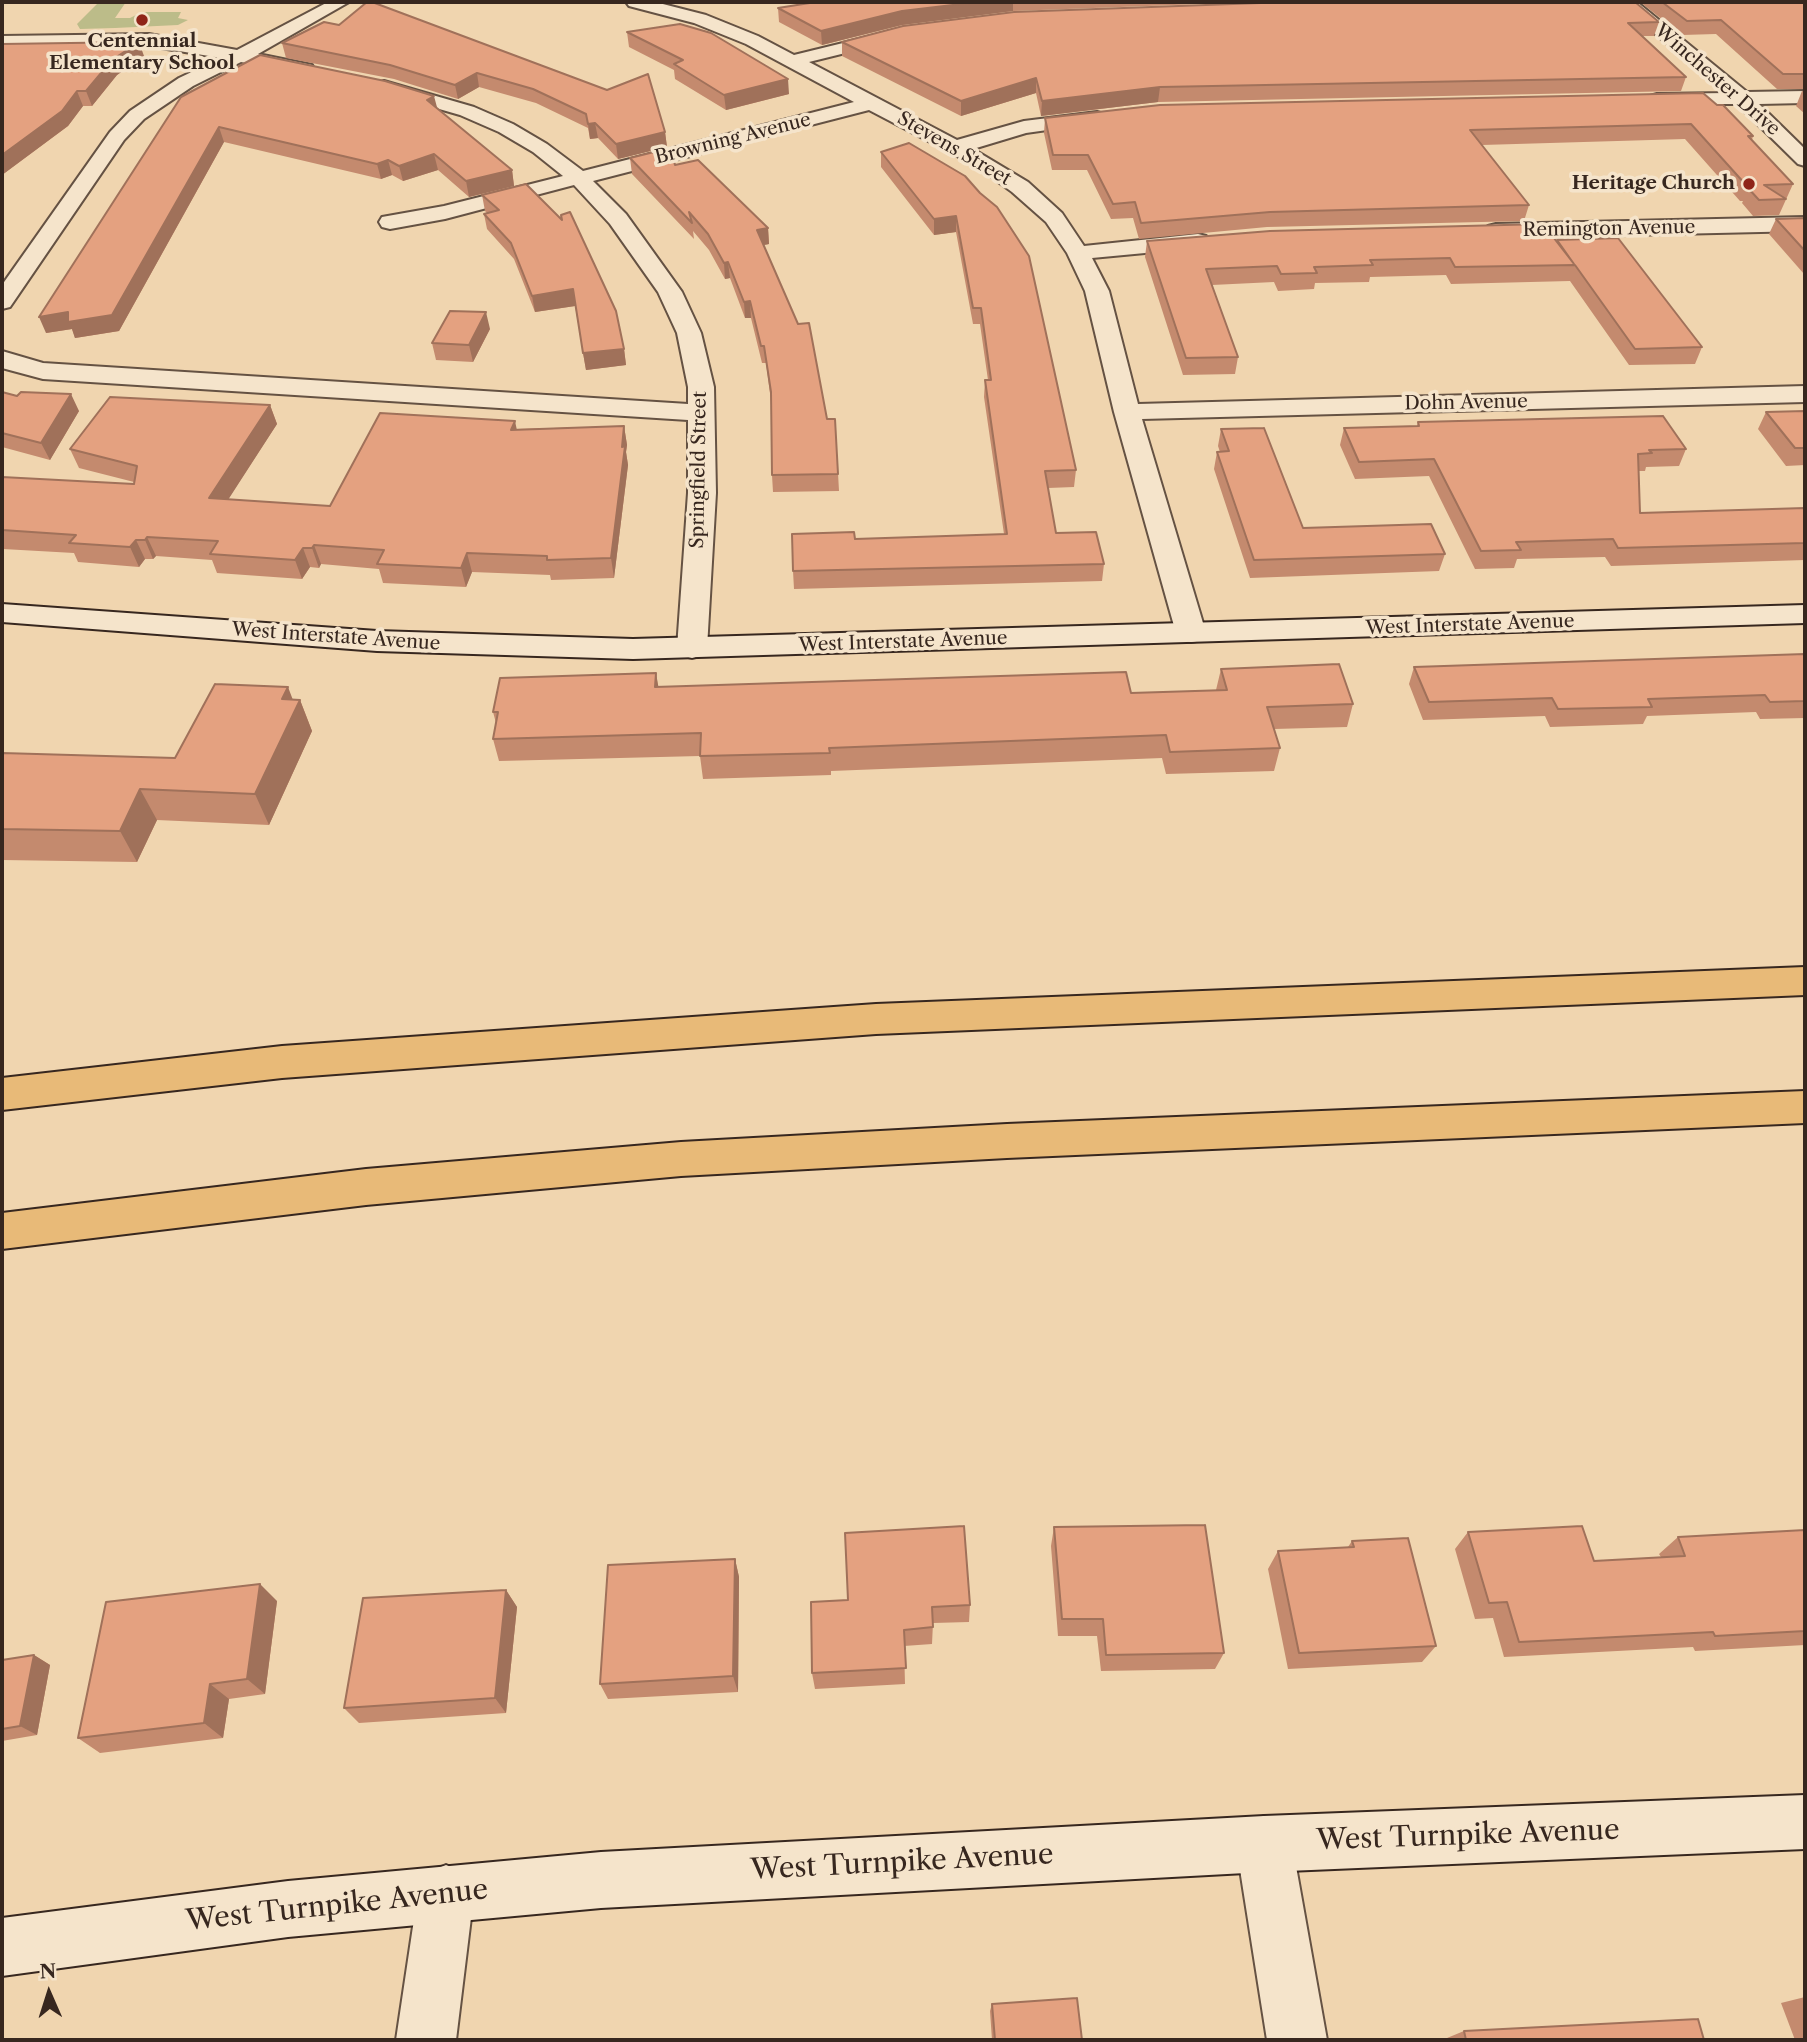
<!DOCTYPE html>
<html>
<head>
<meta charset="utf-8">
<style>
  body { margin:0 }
  #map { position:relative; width:1807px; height:2042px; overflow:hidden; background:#f0d5af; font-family:"Libre Caslon Text",serif }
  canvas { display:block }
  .frame { position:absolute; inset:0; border:4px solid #37271f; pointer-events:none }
  .north { position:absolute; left:14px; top:1958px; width:70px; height:70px; -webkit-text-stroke:5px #f5e4cb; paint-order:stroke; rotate:357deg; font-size:19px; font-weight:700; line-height:28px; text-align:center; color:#37271f }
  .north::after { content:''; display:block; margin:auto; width:24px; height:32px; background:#37271f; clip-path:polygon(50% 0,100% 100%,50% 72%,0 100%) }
</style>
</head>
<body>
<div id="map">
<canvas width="1807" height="2042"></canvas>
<div class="frame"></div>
<div class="north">N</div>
</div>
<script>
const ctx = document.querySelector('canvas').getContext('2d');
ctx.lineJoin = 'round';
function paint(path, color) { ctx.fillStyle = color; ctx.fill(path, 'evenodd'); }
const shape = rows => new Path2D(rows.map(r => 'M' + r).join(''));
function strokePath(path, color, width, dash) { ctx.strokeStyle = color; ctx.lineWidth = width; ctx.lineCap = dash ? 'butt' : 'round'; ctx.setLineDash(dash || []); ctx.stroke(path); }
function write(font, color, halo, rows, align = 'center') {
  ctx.font = font + ' "Libre Caslon Text",serif'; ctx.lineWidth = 7; ctx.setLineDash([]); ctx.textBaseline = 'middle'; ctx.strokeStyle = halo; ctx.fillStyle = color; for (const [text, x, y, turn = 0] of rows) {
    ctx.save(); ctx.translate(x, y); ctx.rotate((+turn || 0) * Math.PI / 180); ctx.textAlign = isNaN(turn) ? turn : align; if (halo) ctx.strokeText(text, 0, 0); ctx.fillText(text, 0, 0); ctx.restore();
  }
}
paint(shape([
  [126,2,115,18,130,18,142,12,181,12,178,18,188,20,178,25,115,28,80,29,77,24,98,3]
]), '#bcbc89');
const street = shape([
  [328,2,349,2,258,54,312,65,314,69,312,73,305,75,241,62,193,86,144,119,124,140,10,307,2,309,2,285,110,132,130,111,179,78,221,58,149,46,2,47,2,36,149,34,237,50,328,2],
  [626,2,655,2,706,15,758,36,794,55,892,31,898,32,901,36,898,40,809,62,957,140,1024,121,1097,112,1104,114,1107,118,1104,122,1026,133,973,149,1028,182,1062,213,1084,246,1198,234,1206,236,1209,241,1206,246,1198,248,1092,258,1109,291,1138,404,1805,386,1805,402,1142,419,1206,633,1202,640,1191,642,1180,640,1176,633,1114,412,1085,291,1067,253,1046,222,1012,192,976,166,869,110,593,181,626,214,682,292,701,333,714,387,716,493,707,648,703,655,692,658,681,655,677,648,688,493,688,420,43,379,2,368,2,351,43,363,688,404,688,387,677,333,658,292,610,224,574,185,445,219,390,229,382,227,379,222,382,217,444,206,563,176,533,152,499,132,460,115,377,91,374,87,377,83,384,81,474,107,513,124,547,144,583,171,854,102,746,44,694,23,629,6,626,2],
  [1617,2,1637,2,1747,92,1805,91,1805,103,1759,104,1805,149,1805,166,1798,164,1737,104,1650,104,1647,100,1650,96,1657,94,1726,93,1617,2],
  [1805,217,1805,231,1496,238,1488,236,1485,231,1488,226,1496,224,1805,217],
  [1264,1816,1284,1824,1292,1844,1327,2040,1267,2040,1236,1844,1244,1824,1264,1816],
  [446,1865,466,1873,474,1893,456,2040,396,2040,418,1893,426,1873,446,1865]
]);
const secondary = shape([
  [2,604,377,631,633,639,1805,605,1805,623,633,659,377,651,2,622,2,604],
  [1805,1795,1805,1849,1264,1872,601,1908,288,1937,2,1976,2,1918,288,1881,601,1852,1264,1816,1805,1795]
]);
const highway = shape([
  [1805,967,1805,995,876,1034,282,1078,2,1110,2,1078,282,1046,876,1004,1805,967],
  [1805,1091,1805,1123,1007,1158,681,1176,366,1205,2,1249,2,1213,366,1169,681,1142,1007,1124,1805,1091]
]);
strokePath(street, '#655243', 4);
strokePath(secondary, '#37271f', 4);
strokePath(highway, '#37271f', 4);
paint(street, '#f5e4cb');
paint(secondary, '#f5e4cb');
paint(highway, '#e8ba78');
paint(shape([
  [816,2,1254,2,1013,11,902,25,822,45,779,22,778,8],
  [1640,2,1805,2,1805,89,1777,89,1716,34,1682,35],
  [1659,22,1654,36,1642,36,1686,77,1681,91,1158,102,1041,116,1036,93,961,116,842,56,842,42],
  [339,25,665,132,667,147,618,159,598,138,590,139,588,128,536,103,479,87,458,99,394,79,286,58,282,43],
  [627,32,789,94,726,110,675,79,674,70,629,47],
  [2,44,144,56,117,75,92,106,83,106,68,126,2,175],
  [1802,91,1805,91,1805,114,1796,106],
  [181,97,437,108,512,170,514,186,469,197,438,170,403,181,392,175,381,179,224,142,119,331,75,338,72,329,46,333],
  [1717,105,1753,136,1752,140,1793,184,1779,215,1753,216,1742,203,1743,201,1740,201,1685,139,1482,145,1529,205,1524,221,1267,227,1139,239,1133,218,1111,219,1087,170,1052,170,1044,133,1045,118],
  [881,152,965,176,1076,470,1074,487,1048,488,1056,533,1104,564,1102,581,794,589,793,571,855,539,1004,534,984,397,985,380,988,380,980,324,973,324,956,232,934,235,881,167],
  [630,158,675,165,768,228,769,244,764,245,827,419,835,419,839,491,773,492,772,475,771,401,766,363,762,363,751,318,745,318,730,278,725,279,709,250,693,231,694,239,632,174],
  [526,184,624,349,626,365,586,370,575,306,535,312,514,259,487,229,484,214,487,213,485,211,482,195],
  [1805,218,1805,274,1804,274,1769,234,1776,219],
  [1557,240,1702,347,1695,364,1629,365,1570,281,1451,284,1446,275,1370,277,1369,282,1315,283,1314,289,1278,291,1274,282,1212,285,1238,357,1235,374,1183,375,1145,257,1147,241,1557,241],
  [490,329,473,362,436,360,432,343],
  [2,392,79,411,50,460,2,447],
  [270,405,277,424,228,499,330,506,517,429,624,426,627,445,626,452,628,465,614,578,551,580,550,575,472,572,466,587,383,583,379,569,321,564,319,568,310,567,302,579,217,573,212,560,156,556,153,559,145,559,139,567,78,562,74,553,3,549,2,550,2,477,134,484,134,482,79,468,70,449],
  [1805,411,1805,465,1786,466,1758,429,1766,412],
  [1418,422,1686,449,1679,466,1646,467,1645,471,1639,471,1640,513,1805,508,1805,560,1611,566,1605,557,1517,559,1514,568,1475,569,1429,476,1355,479,1340,445,1344,428,1417,426],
  [1221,429,1303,528,1445,554,1439,571,1250,578,1214,469,1217,452,1220,452,1218,446],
  [1805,654,1805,718,1760,719,1756,712,1647,716,1643,724,1550,727,1545,716,1423,720,1409,684,1414,667],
  [1221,669,1353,704,1347,727,1274,729,1280,748,1274,771,1166,774,1162,758,831,771,831,775,703,779,700,756,499,761,493,739,496,723,493,712,656,673,658,687,1131,693,1216,690],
  [293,700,300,700,312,731,269,825,157,820,137,862,2,860,2,753,175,758],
  [1054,1527,1224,1653,1215,1669,1101,1671,1097,1636,1058,1636,1051,1546],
  [1805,1530,1805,1645,1695,1651,1693,1647,1504,1657,1493,1618,1475,1619,1455,1549,1468,1532,1594,1561,1661,1557,1659,1554,1678,1537],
  [1352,1541,1436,1646,1422,1662,1288,1669,1268,1569,1278,1551,1348,1547],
  [735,1559,739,1577,738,1692,608,1699,600,1684],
  [506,1590,517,1607,506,1713,359,1723,344,1708],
  [277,1601,265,1694,229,1699,223,1738,100,1753,78,1738],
  [811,1602,970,1605,969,1622,933,1623,932,1644,904,1646,905,1684,815,1689,812,1673],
  [34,1655,50,1665,37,1735,2,1741,2,1660],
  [1805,1997,1805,2040,1795,2040,1781,2003],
  [992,2004,1082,2040,992,2040,990,2011],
  [1464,2031,1704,2040,1447,2040,1447,2038]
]), '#c48a6e');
paint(shape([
  [978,2,1013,2,1013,11,902,25,822,45,821,31,902,11],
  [139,42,144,56,117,75,92,106,86,91,112,60],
  [477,73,479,87,458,99,455,85],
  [1036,78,1036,93,961,116,961,101],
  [788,79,789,94,726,110,724,95],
  [1160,87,1158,102,1041,116,1042,101],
  [77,91,83,106,68,126,2,175,2,155],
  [434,96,438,111,427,100],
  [595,123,598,138,590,139,588,124],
  [219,127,224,142,119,331,75,338,72,329,46,333,39,317,68,312],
  [665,132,667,147,618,159,616,144],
  [434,154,438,170,403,181,399,166],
  [388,160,392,175,381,179,377,164],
  [512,170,514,186,469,197,466,181],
  [956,216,956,232,934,235,934,219],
  [768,228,769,244,758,246,757,230],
  [728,262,730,278,725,279,724,263],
  [573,289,575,306,535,312,532,296],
  [750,301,751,318,745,318,744,302],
  [486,312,490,329,473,362,469,345],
  [624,349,626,365,586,370,583,353],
  [71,394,79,411,50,460,41,443],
  [270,405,277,424,217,517,209,498],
  [515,421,519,440,511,430],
  [624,426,627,445,626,452,628,465,614,578,611,558],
  [147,537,156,556,153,559,145,540],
  [136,540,145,559,139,567,130,547],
  [314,545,321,564,319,568,312,548],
  [303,548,310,567,302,579,295,560],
  [467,553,472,572,466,587,461,568],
  [656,673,660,696,655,687],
  [288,687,296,708,300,700,312,731,269,825,255,794,282,699],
  [140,789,157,820,137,862,120,831],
  [735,1559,739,1577,738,1692,733,1676],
  [260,1584,277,1601,265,1694,247,1679],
  [506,1590,517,1607,506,1713,495,1698],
  [34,1655,50,1665,37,1735,20,1726],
  [210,1684,229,1699,223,1738,204,1723]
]), '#a0715a');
const building = shape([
  [367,2,372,2,607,90,648,74,665,132,616,144,595,123,588,124,586,114,533,89,477,73,455,85,390,65,282,43,324,22,339,25,367,2],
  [816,2,978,2,902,11,821,31,778,8,816,2],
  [1288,2,1635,2,1659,22,1628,23,1686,77,1160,87,1042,101,1036,78,961,101,842,42,903,26,1014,12,1288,2],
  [1662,2,1805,2,1805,74,1783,74,1721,20,1687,21,1662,2],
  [680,24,711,33,788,79,724,95,674,64,683,60,627,32,680,24],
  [139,42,112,60,86,91,77,91,62,111,2,155,2,44,139,42],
  [260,55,385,81,434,96,427,100,512,170,466,181,434,154,399,166,388,160,377,164,219,127,112,315,68,322,68,312,39,317,181,97,260,55],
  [1703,93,1717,105,1723,105,1753,136,1748,136,1793,184,1764,185,1786,199,1759,200,1748,188,1751,185,1746,185,1691,124,1470,130,1529,205,1270,212,1141,223,1135,202,1113,204,1088,155,1053,155,1045,118,1160,105,1703,93],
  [909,143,965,176,980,193,997,207,1029,256,1076,470,1045,471,1056,533,1096,532,1104,564,793,571,792,534,854,532,855,539,1007,534,985,380,991,380,981,308,973,308,956,216,934,219,881,152,909,143],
  [670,148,675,165,698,160,768,228,757,230,798,324,809,323,827,419,835,419,838,474,772,475,771,392,764,346,761,346,750,301,744,302,728,262,724,263,708,234,689,212,692,223,630,158,670,148],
  [526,184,562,220,561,215,570,212,616,311,624,349,583,353,573,289,532,296,511,243,484,214,499,210,482,195,526,184],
  [1805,218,1805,251,1776,219,1805,218],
  [1543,224,1574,264,1557,240,1618,238,1702,347,1635,349,1575,265,1455,267,1450,258,1370,260,1373,265,1314,267,1317,273,1281,274,1277,266,1206,269,1238,357,1186,358,1147,241,1270,231,1543,224],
  [450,311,486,312,469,345,432,343,450,311],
  [2,392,17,396,21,392,71,394,41,443,2,433,2,392],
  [110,397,270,405,209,498,330,506,380,413,515,421,511,430,624,426,622,447,625,446,611,558,547,560,547,556,467,553,461,568,377,564,384,550,314,545,312,548,303,548,295,560,210,554,218,541,147,537,145,540,136,540,130,547,69,543,76,535,2,530,2,477,134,484,137,466,70,449,110,397],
  [1805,411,1805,448,1795,448,1766,412,1805,411],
  [1663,416,1686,449,1649,450,1652,453,1638,454,1640,513,1805,508,1805,543,1618,548,1613,539,1516,542,1521,550,1481,551,1434,459,1359,462,1344,428,1419,426,1418,422,1663,416],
  [1264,428,1303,528,1431,524,1445,554,1254,560,1217,452,1229,451,1221,429,1264,428],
  [1805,654,1805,701,1770,702,1765,695,1648,699,1652,707,1558,709,1552,698,1429,702,1414,667,1805,654],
  [1339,664,1353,704,1267,707,1280,748,1170,752,1166,735,829,748,830,753,700,756,701,733,493,739,498,712,493,712,500,678,656,673,655,687,1126,672,1131,693,1227,690,1221,669,1339,664],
  [215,684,288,687,282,699,300,700,255,794,140,789,120,831,2,829,2,753,175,758,215,684],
  [1205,1525,1224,1653,1106,1655,1103,1619,1062,1619,1054,1527,1205,1525],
  [964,1526,970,1605,932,1607,933,1627,904,1630,906,1668,812,1673,811,1602,848,1600,845,1533,964,1526],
  [1582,1526,1594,1561,1685,1556,1678,1537,1805,1530,1805,1631,1715,1636,1713,1632,1519,1642,1507,1602,1489,1603,1468,1532,1582,1526],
  [1408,1538,1436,1646,1299,1653,1278,1551,1354,1547,1352,1541,1408,1538],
  [735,1559,733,1676,600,1684,608,1565,735,1559],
  [260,1584,247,1679,210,1684,204,1723,78,1738,106,1602,260,1584],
  [506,1590,495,1698,344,1708,363,1598,506,1590],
  [34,1655,20,1726,2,1729,2,1660,34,1655],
  [1077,1998,1082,2040,995,2040,992,2004,1077,1998],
  [1698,2019,1704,2040,1466,2040,1464,2031,1698,2019]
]);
paint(building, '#e4a180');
strokePath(building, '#a0715a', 2);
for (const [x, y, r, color] of [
  [142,20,7,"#8f2418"],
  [1749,184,7,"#8f2418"]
]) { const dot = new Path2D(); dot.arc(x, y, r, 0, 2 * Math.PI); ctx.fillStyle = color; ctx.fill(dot); strokePath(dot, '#f5e4cb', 2.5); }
write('bold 19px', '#37271f', '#f5e4cb', [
  ["Centennial",142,42],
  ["Elementary School",142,64],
  ["Heritage Church",1735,184,"right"]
]);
write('19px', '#37271f', '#f5e4cb', [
  ["Winchester Drive",1717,80,41],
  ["Browning Avenue",733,139,-14],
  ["Stevens Street",954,149,30],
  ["Remington Avenue",1609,229,-1],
  ["Dohn Avenue",1466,403,-1],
  ["Springfield Street",699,470,-89],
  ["West Interstate Avenue",1470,625,-2],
  ["West Interstate Avenue",336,637,4],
  ["West Interstate Avenue",903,642,-2]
]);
write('28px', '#37271f', '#f5e4cb', [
  ["West Turnpike Avenue",1468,1836,-2],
  ["West Turnpike Avenue",902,1863,-3],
  ["West Turnpike Avenue",337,1906,-6]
]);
</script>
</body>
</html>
